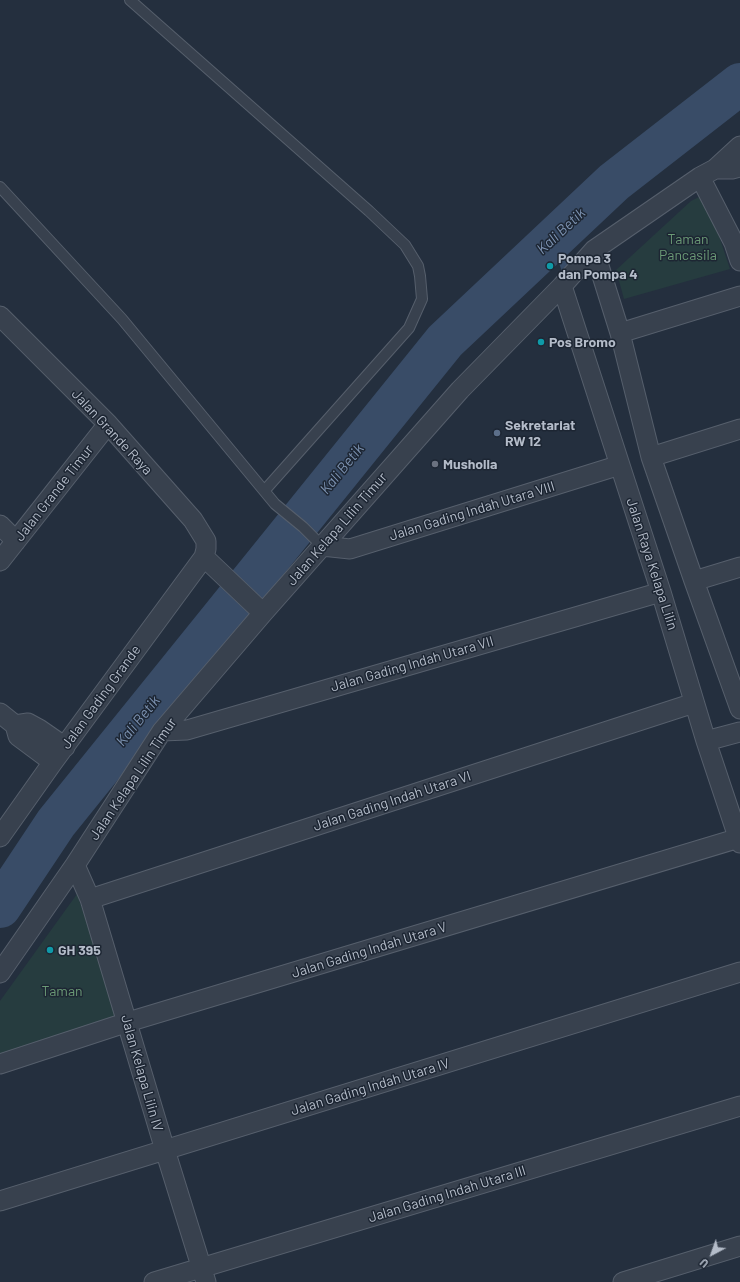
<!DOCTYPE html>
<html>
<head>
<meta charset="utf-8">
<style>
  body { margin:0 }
  #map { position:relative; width:740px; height:1282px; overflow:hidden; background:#242f3e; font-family:Barlow,sans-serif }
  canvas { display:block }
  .north { position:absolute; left:692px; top:1234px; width:40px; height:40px; -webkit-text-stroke:3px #1d2633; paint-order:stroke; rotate:221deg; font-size:11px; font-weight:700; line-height:16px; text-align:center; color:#b4bcc9 }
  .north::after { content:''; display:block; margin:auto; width:14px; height:18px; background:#b4bcc9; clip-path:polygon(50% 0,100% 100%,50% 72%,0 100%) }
</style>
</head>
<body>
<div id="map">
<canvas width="740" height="1282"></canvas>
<div class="north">U</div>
</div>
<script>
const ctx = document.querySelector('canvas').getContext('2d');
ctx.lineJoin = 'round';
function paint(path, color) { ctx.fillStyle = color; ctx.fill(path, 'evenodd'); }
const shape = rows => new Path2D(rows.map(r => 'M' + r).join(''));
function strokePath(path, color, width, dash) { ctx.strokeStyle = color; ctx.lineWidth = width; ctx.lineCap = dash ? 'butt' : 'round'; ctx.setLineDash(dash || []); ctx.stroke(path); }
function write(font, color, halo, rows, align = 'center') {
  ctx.font = font + ' Barlow,sans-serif'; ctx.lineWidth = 3; ctx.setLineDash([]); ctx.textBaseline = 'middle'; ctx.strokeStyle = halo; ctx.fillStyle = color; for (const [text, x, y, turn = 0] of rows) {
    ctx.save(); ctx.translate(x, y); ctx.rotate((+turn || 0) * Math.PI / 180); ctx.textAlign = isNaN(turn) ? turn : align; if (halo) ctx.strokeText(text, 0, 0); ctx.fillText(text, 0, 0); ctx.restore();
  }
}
paint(shape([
  [705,194,730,269,624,299,616,270,691,201],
  [77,894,121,1023,0,1057,0,1001]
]), '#263c3f');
strokePath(shape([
  [554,238,568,278]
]), '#394c67', 7);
strokePath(shape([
  [0,907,56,823,445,341,614,182,740,84]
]), '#394c67', 42);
const lane = shape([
  [130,0,369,211,405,245,418,266,420,276,422,299,409,328,265,490],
  [0,187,122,319,275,504,303,527,322,546]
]);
const street = shape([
  [715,169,732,169,740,167],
  [700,177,734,243,740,261],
  [594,250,620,333,651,457,694,581,740,709],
  [562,286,661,592,706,741,740,843],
  [0,316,108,424,193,520,206,541,206,549,204,557,53,762,0,837],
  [620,333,740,296],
  [651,457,740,429],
  [0,525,16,541],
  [322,546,350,549,620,465],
  [204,557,263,613],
  [0,561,108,424],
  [694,581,740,567],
  [0,713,15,725,18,736,53,762],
  [15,725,28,723,39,729,65,747],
  [162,731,187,730,661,592],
  [706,741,740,732],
  [75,865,90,899,165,1150,206,1282],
  [90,899,694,703],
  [0,973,75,865,162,731,263,613,460,390,562,286,594,250,700,177,715,169,740,146],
  [0,1064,128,1022,739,838],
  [0,1201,740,972],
  [154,1282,740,1106],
  [623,1282,740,1246]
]);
strokePath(lane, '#565f6c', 12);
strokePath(street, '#565f6c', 21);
strokePath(lane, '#38414e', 10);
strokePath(street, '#38414e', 19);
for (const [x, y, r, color] of [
  [550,266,4,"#0f9aa8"],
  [541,342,4,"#0f9aa8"],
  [497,433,4,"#5c6f8a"],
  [435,464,4,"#6b7280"],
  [50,950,4,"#0f9aa8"]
]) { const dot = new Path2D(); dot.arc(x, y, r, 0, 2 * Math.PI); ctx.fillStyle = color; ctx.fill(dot); strokePath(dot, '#1d2633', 1.5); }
write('14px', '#6b9a76', '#1d2633', [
  ["Taman",688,239],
  ["Pancasila",688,255],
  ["Taman",62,991]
]);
write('bold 14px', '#b4bcc9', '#1d2633', [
  ["Pompa 3",558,258],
  ["dan Pompa 4",558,274],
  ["Pos Bromo",549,342],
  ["Sekretariat",505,425],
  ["RW 12",505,441],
  ["Musholla",443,464],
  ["GH 395",58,950]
], 'left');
write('14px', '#b4bcc9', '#1d2633', [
  ["Jalan Grande Raya",112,432,47],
  ["Jalan Grande Timur",54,493,-52],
  ["Jalan Gading Indah Utara VIII",472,511,-17],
  ["Jalan Kelapa Lilin Timur",337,529,-49],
  ["Jalan Raya Kelapa Lilin",652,564,72],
  ["Jalan Gading Indah Utara VII",412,664,-16],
  ["Jalan Gading Grande",101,697,-54],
  ["Jalan Kelapa Lilin Timur",133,779,-56],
  ["Jalan Gading Indah Utara VI",392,801,-18],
  ["Jalan Gading Indah Utara V",369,950,-17],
  ["Jalan Kelapa Lilin IV",142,1073,74],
  ["Jalan Gading Indah Utara IV",370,1087,-17],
  ["Jalan Gading Indah Utara III",447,1194,-17]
]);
write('italic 15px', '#7c92b1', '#1d2633', [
  ["Kali Betik",561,231,-43],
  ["Kali Betik",342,469,-51],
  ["Kali Betik",138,721,-51]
]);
</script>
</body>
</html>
